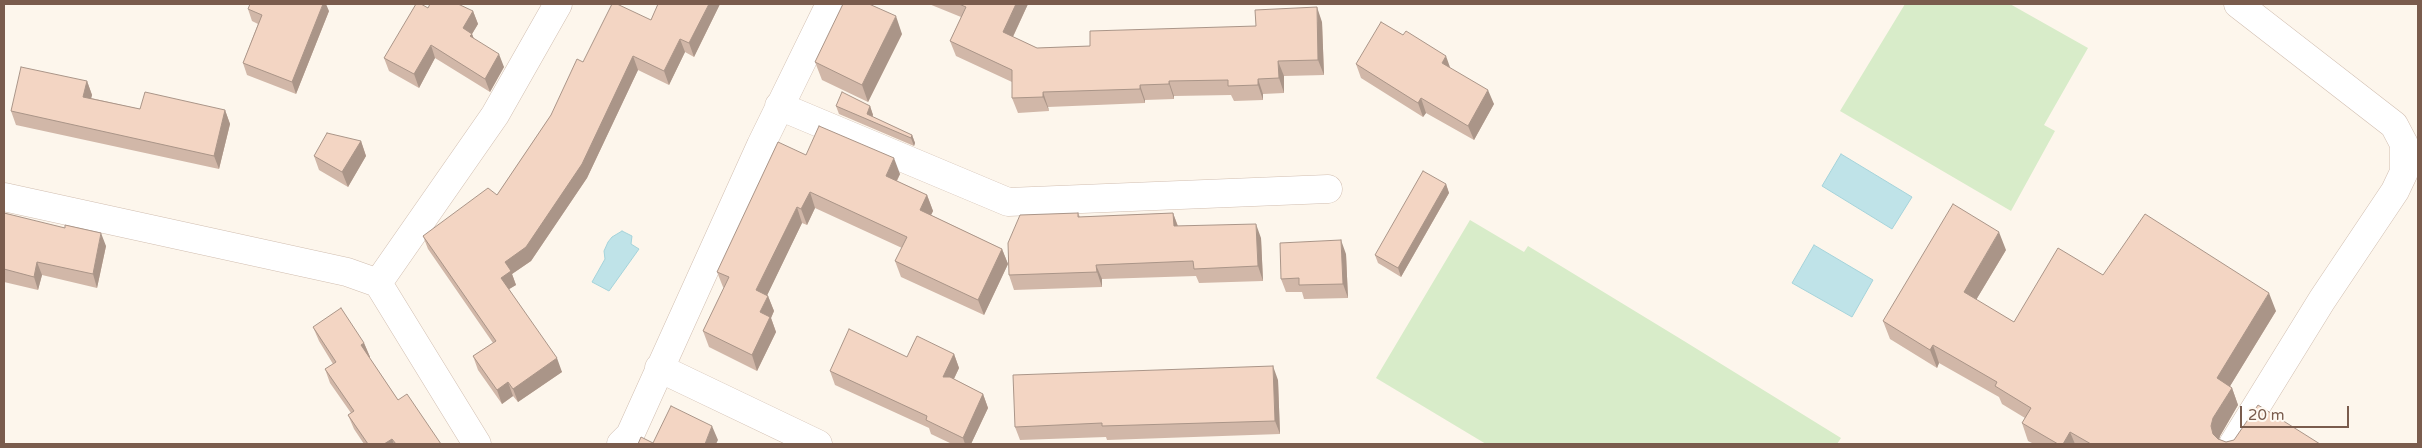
<!DOCTYPE html>
<html>
<head>
<meta charset="utf-8">
<style>
  body { margin:0 }
  #map { position:relative; width:2422px; height:448px; overflow:hidden; background:#fdf6ec; font-family:"Varela Round",sans-serif }
  canvas { display:block }
  .frame { position:absolute; inset:0; border:5px solid #7a5c4d; pointer-events:none }
  .scale { position:absolute; left:2240px; top:406px; width:109px; height:22px; box-sizing:border-box; border:2px solid #7a5c4d; border-top:0; padding-left:6px; font-size:15px; line-height:18px; white-space:nowrap; color:#7a5c4d; -webkit-text-stroke:4px #fffaf3; paint-order:stroke }
</style>
</head>
<body>
<div id="map">
<canvas width="2422" height="448"></canvas>
<div class="frame"></div>
<div class="scale">20 m</div>
</div>
<script>
const ctx = document.querySelector('canvas').getContext('2d');
ctx.lineJoin = 'round';
function paint(path, color) { ctx.fillStyle = color; ctx.fill(path, 'evenodd'); }
const shape = rows => new Path2D(rows.map(r => 'M' + r).join(''));
function strokePath(path, color, width, dash) { ctx.strokeStyle = color; ctx.lineWidth = width; ctx.lineCap = dash ? 'butt' : 'round'; ctx.setLineDash(dash || []); ctx.stroke(path); }
paint(shape([
  [1905,4,2010,4,2088,48,2044,125,2055,131,2011,211,1840,111],
  [1470,220,1524,252,1528,246,1684,341,1841,438,1837,444,1486,444,1376,378]
]), '#d8ecc9');
const water = shape([
  [1841,154,1912,197,1892,229,1822,186,1841,154],
  [622,231,632,236,631,244,639,249,609,291,592,282,605,259,604,251,608,242,612,237,622,231],
  [1814,245,1873,280,1852,317,1792,283,1814,245]
]);
paint(water, '#bfe3e8');
strokePath(water, '#a5d3da', 1);
const minor = shape([
  [779,106,1008,202,1328,189],
  [4,197,347,272,378,283],
  [659,368,818,444],
  [477,444,378,283,495,115,558,4],
  [621,444,630,435,761,145,830,4],
  [2233,444,2322,300,2395,191,2404,172,2404,144,2394,125,2238,4]
]);
strokePath(minor, '#d1beb0', 29);
strokePath(minor, '#fff', 28);
paint(shape([
  [658,4,720,4,694,57,685,52,669,85,638,70,587,178,531,261,512,274,516,285,509,289,562,372,518,402,513,396,502,404,478,370,473,356,493,343,428,249,423,236,497,195,551,115,583,62,651,20],
  [929,4,1028,4,1013,37,1037,48,1090,46,1256,26,1322,22,1324,75,1284,76,1284,93,1263,94,1263,100,1234,101,1231,95,1174,96,1174,99,1145,100,1145,103,1048,107,1049,111,1018,113,1012,98,1012,82,956,56,950,41,961,17],
  [428,8,473,11,478,24,472,34,474,39,504,67,490,92,435,58,419,88,389,71,384,58],
  [248,9,329,11,296,94,247,75,243,63,258,24,252,21],
  [902,34,868,102,822,80,815,62],
  [1356,64,1450,68,1494,104,1474,140,1426,113,1423,117,1361,78],
  [87,81,92,95,91,98,140,109,225,110,230,124,219,169,16,125,11,111],
  [836,106,870,106,873,115,872,117,912,135,915,143,914,146,839,114],
  [361,141,366,156,348,187,319,170,314,156],
  [806,155,900,174,897,181,927,195,933,211,931,215,1002,249,1008,264,984,315,901,277,895,261,902,248,815,208,807,225,802,223,767,295,768,296,774,311,771,318,776,332,757,371,709,347,703,331,724,288,723,287,717,272],
  [1446,184,1449,193,1401,277,1378,263,1375,255],
  [4,213,106,246,97,288,42,275,38,290,4,282],
  [1078,213,1080,217,1173,213,1178,226,1261,238,1263,281,1199,283,1196,276,1102,279,1102,287,1014,290,1009,275],
  [2006,250,1976,300,2014,322,2103,275,2276,311,2230,386,2232,388,2238,405,2220,436,2219,439,2226,442,2320,444,2034,444,2028,441,2022,423,2025,418,2002,404,1999,397,1939,363,1937,368,1890,339,1883,321],
  [1346,254,1348,298,1304,299,1302,292,1286,292,1281,279],
  [313,327,364,343,370,357,369,357,398,400,441,444,364,444,354,429,348,415,351,413,330,383,325,369,333,364,319,341],
  [954,354,959,368,954,379,983,394,988,408,971,444,952,444,931,434,929,428,835,385,830,371,907,357],
  [1278,380,1280,434,1107,440,1106,437,1020,440,1015,427]
]), '#d1b7a8');
paint(shape([
  [323,4,326,4,329,11,296,94,292,82],
  [709,4,720,4,694,57,689,43],
  [1016,4,1028,4,1008,47,1003,32],
  [1317,7,1322,22,1324,75,1318,60],
  [473,11,478,24,472,34,477,47,463,28],
  [896,16,902,34,868,102,862,85],
  [680,39,685,52,669,85,664,71],
  [431,45,435,58,419,88,414,74],
  [499,54,504,67,490,92,485,79],
  [633,56,638,70,587,178,531,261,512,274,516,285,506,291,501,278,505,262],
  [1446,56,1451,70,1442,63],
  [1278,61,1284,76,1284,93,1279,78],
  [1258,79,1263,94,1263,100,1258,85],
  [87,81,92,95,88,111,83,97],
  [1169,81,1174,96,1174,99,1169,84],
  [1140,85,1145,100,1145,103,1140,89],
  [1488,90,1494,104,1474,140,1468,126],
  [1043,92,1048,107,1049,111,1043,97],
  [1421,98,1426,113,1423,117,1418,103],
  [870,106,873,115,870,121,867,114],
  [225,110,230,124,219,169,214,156],
  [912,135,915,143,914,146,911,138],
  [361,141,366,156,348,187,342,172],
  [894,158,900,174,891,192,886,176],
  [1446,184,1449,193,1401,277,1398,268],
  [810,192,815,208,807,225,801,209],
  [927,195,933,211,926,225,920,210],
  [797,207,802,223,762,306,756,290],
  [1173,213,1178,227,1174,226],
  [1256,224,1261,238,1263,281,1258,266],
  [1999,232,2006,250,1970,310,1964,292],
  [101,233,106,246,97,288,93,274],
  [1341,240,1346,254,1348,298,1343,284],
  [1002,249,1008,264,984,315,978,300],
  [37,262,42,275,38,290,34,277],
  [1096,265,1102,279,1102,287,1097,272],
  [2269,293,2276,311,2224,396,2217,378],
  [768,296,774,311,771,318,776,332,757,371,752,355,760,312],
  [364,343,370,357,366,360,361,345],
  [1933,345,1939,363,1937,368,1930,350],
  [954,354,959,368,948,391,943,377],
  [557,358,562,372,518,402,513,389],
  [1273,366,1278,380,1280,434,1275,421],
  [508,382,513,396,502,404,497,390],
  [2232,388,2238,405,2220,436,2218,444,2213,434,2211,426,2213,418],
  [983,394,988,408,971,444,965,444,963,438],
  [712,426,718,440,716,444,705,444],
  [2070,432,2075,444,2063,444],
  [392,439,394,444,384,444]
]), '#aa9588');
const building = shape([
  [250,4,323,4,292,82,243,63,262,15,248,9,250,4],
  [416,4,421,4,428,8,430,4,458,4,473,11,463,28,472,34,470,36,499,54,485,79,431,45,414,74,384,58,416,4],
  [612,4,617,4,651,20,658,4,709,4,689,43,680,39,664,71,633,56,582,164,526,247,505,262,511,271,501,278,557,358,513,389,508,382,497,390,473,356,496,341,423,236,488,188,497,195,551,115,577,59,583,62,612,4],
  [843,4,869,4,896,16,862,85,815,62,843,4],
  [959,4,1016,4,1003,32,1037,48,1090,46,1090,31,1256,26,1255,10,1317,7,1318,60,1278,61,1279,78,1258,79,1258,85,1228,86,1228,80,1169,81,1169,84,1140,85,1140,89,1043,92,1043,97,1012,98,1012,70,950,41,966,7,959,4],
  [1381,22,1403,35,1406,31,1446,56,1442,63,1488,90,1468,126,1421,98,1418,103,1356,64,1381,22],
  [21,67,87,81,83,97,140,109,145,92,225,110,214,156,11,111,21,67],
  [842,92,870,106,867,114,912,135,911,138,836,106,842,92],
  [819,126,894,158,886,176,927,195,920,210,1002,249,978,300,895,261,907,237,810,192,801,209,797,207,756,290,768,296,760,312,770,317,752,355,703,331,729,277,717,272,778,142,806,155,819,126],
  [327,133,361,141,342,172,314,156,327,133],
  [1423,171,1446,184,1398,268,1375,255,1423,171],
  [1953,204,1999,232,1964,292,2014,322,2058,248,2103,275,2145,214,2269,293,2217,378,2232,388,2213,418,2211,426,2213,434,2218,439,2226,442,2234,440,2258,405,2320,444,2091,444,2070,432,2063,444,2058,444,2022,423,2031,408,1995,386,1997,382,1933,345,1930,350,1883,321,1953,204],
  [4,213,65,228,65,225,101,233,93,274,37,262,34,277,4,269,4,213],
  [1078,213,1078,217,1173,213,1174,226,1256,224,1258,266,1194,269,1193,261,1096,265,1097,272,1009,275,1008,243,1020,215,1078,213],
  [1341,240,1343,284,1299,285,1299,278,1281,279,1280,243,1341,240],
  [341,308,364,343,361,345,398,400,407,394,441,444,396,444,392,439,384,444,368,444,348,415,354,411,325,369,336,362,313,327,341,308],
  [849,329,907,357,917,336,954,354,943,377,950,377,983,394,963,438,926,420,927,416,830,371,849,329],
  [1273,366,1275,421,1102,426,1102,423,1015,427,1013,375,1273,366],
  [671,406,712,426,705,444,638,444,641,437,653,443,671,406]
]);
paint(building, '#f3d5c3');
strokePath(building, '#aa9588', 1);
</script>
</body>
</html>
